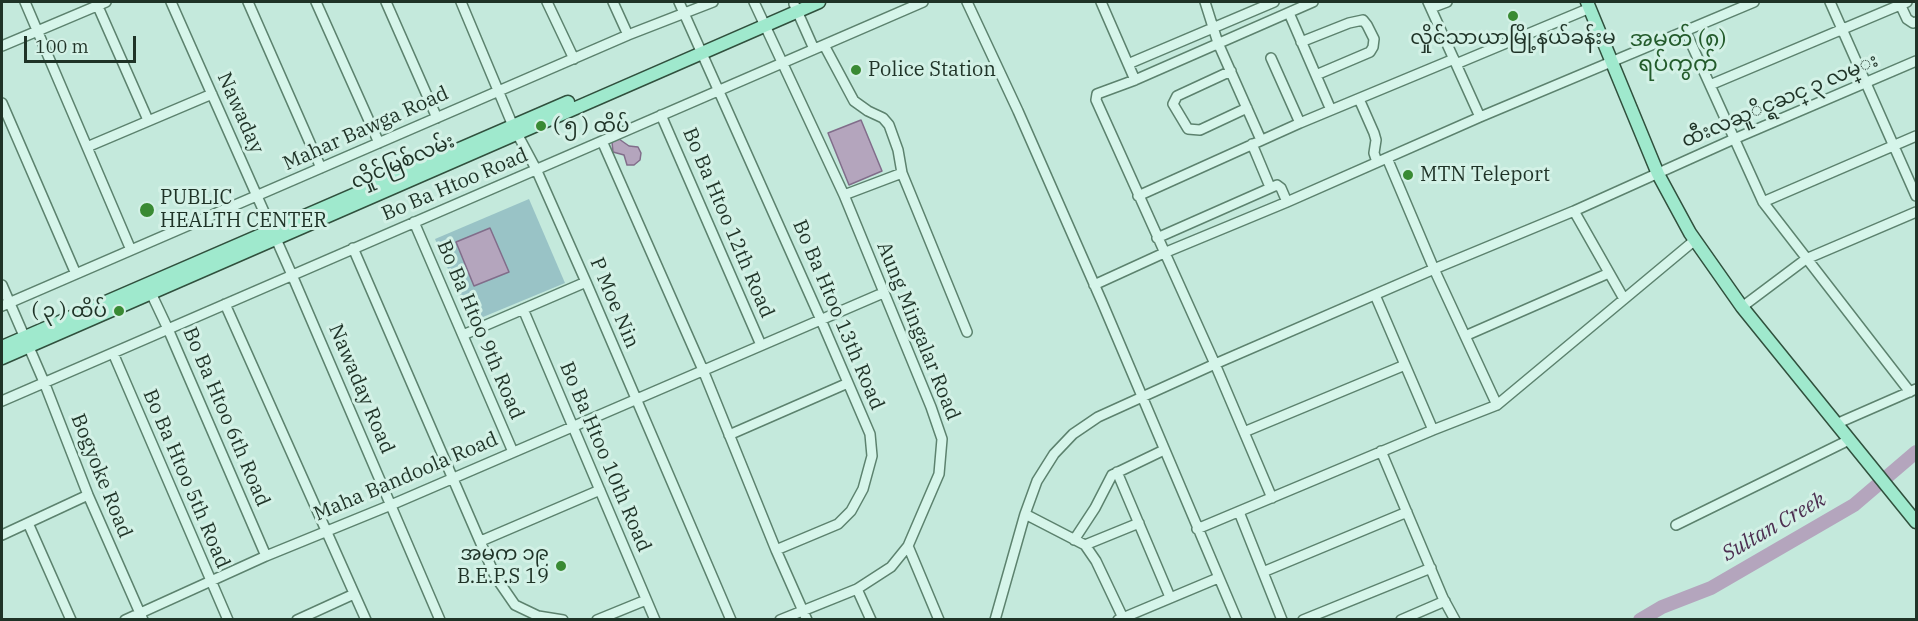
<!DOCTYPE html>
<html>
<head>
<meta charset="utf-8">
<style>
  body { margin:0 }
  #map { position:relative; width:1918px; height:621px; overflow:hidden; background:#c4e9dc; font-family:"IBM Plex Serif",serif }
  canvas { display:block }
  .frame { position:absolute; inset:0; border:3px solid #1f3327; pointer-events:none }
  .scale { position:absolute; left:24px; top:36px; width:112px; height:27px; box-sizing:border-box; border:3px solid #1f3327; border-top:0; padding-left:8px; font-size:18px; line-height:21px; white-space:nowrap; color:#1f3327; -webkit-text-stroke:4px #d3f1e6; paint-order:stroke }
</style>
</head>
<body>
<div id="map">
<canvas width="1918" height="621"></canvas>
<div class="frame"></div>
<div class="scale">100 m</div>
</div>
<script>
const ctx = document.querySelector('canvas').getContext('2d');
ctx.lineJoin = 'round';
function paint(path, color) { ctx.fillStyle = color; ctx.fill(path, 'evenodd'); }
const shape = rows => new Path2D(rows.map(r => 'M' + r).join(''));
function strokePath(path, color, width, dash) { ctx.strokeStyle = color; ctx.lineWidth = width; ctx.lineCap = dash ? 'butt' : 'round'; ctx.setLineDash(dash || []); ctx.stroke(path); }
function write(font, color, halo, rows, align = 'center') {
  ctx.font = font + ' "IBM Plex Serif","Noto Sans Myanmar",serif'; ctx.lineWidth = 6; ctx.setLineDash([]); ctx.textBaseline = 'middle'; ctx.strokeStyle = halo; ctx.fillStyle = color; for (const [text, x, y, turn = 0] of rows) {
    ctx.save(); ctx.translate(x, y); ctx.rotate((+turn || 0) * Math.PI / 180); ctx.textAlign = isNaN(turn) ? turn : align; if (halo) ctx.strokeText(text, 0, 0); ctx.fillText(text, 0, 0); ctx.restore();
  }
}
paint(shape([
  [529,199,565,283,471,322,435,239]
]), '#99c3c6');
const water = shape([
  [861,120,882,171,849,185,828,133,861,120],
  [619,139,629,146,638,147,641,153,640,160,634,165,627,165,624,155,613,152,612,142,619,139],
  [490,228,509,272,474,286,456,242,490,228]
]);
paint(water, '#b4a5bd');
strokePath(water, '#816d8a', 1.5);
strokePath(shape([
  [1640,620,1662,607,1711,588,1854,505,1916,452]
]), '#b4a5bd', 14);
const minor = shape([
  [25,2,131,250],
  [96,2,148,120],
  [171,2,292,275,440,620],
  [248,2,321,168],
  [316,2,379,143],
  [386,2,437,118],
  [461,2,513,126,536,169,586,282,731,620],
  [547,2,574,59],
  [613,2,628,35],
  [679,2,821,320,870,434,872,456,863,489,851,511,838,524,776,550],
  [754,2,844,195,931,407,942,439,939,474,908,546,891,567,857,589,780,620],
  [967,2,1018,111,1102,302,1237,620],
  [1101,2,1135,80],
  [1205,2,1218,43,1261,140],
  [1428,2,1480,117],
  [1830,2,1916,196],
  [794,4,814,49],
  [1900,4,1907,19,1913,23,1916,22],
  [1431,8,1447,2],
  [1289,13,1331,110],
  [1685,30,1763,202,1910,392],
  [1301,42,1349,23,1363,20,1367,25,1374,39,1373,47,1370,52,1316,75],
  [824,45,854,101,868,111,883,118,889,125,898,150,902,173],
  [2,46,106,2],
  [1271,58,1300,123],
  [1128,64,1274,2],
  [1456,64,1590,8],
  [1231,71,1177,96,1173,104,1188,129,1200,130,1247,108],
  [1710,85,1907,2],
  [1359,99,1374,133,1376,140,1374,153,1377,162],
  [2,103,76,274],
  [661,115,761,345],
  [602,141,703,370,776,550,807,620],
  [1252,144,1270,187],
  [87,147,212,94],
  [1387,158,1434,269,1497,405],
  [844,195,902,173,967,332],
  [1138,196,1300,123,1454,59],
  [1763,202,1916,136],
  [1574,211,1624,299],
  [414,222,513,452],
  [1157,238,1277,185,1281,188,1287,202],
  [353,248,495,576,515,605,538,616,563,620],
  [2,285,44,382,88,495,143,620],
  [1094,285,1164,253,1287,202,1480,117,1754,2],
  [151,293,168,329,266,556],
  [1375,295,1433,430],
  [225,304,366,620],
  [2,306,628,35,713,2],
  [1742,307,1806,259,1916,212],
  [523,309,655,620],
  [463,335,586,282],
  [1465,336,1609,273],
  [113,353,228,620],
  [2,401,923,2],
  [1836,424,1916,389],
  [1244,432,1405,365],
  [729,435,848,383],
  [1381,451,1443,598,1455,620],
  [1117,472,1170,597],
  [1272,498,1215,364,1096,100,1097,94,1135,80,1313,2],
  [1239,512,1282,620],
  [1025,514,1085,545,1096,561,1124,620],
  [28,523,71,620],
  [1676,525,1849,440],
  [1197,529,1433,430,1497,405,1695,240],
  [2,535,88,495],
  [1074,540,1095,508,1112,475,1164,450],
  [481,541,600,490],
  [1085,545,1139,523],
  [908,546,939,620],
  [1263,572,1407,512],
  [857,589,871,620],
  [125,620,266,556,391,505,883,293],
  [297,620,354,594],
  [597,620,646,600],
  [995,620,1025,514,1037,481,1054,454,1073,434,1098,417,1215,364,1434,269,1574,211,1734,139,1916,61],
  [1118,620,1218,578],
  [1303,620,1431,568],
  [1401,620,1445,601]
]);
const major = shape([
  [1587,2,1658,174,1690,233,1742,307,1916,522],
  [2,347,568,102],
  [2,358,819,2]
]);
strokePath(minor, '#5c826e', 12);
strokePath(major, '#30503d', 15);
strokePath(minor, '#d6f5ea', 9);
strokePath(major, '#9fe9cd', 12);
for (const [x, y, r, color] of [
  [1513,16,6,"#398a33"],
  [856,70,6,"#398a33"],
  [541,126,6,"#398a33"],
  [1408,175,6,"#398a33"],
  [147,210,8,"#398a33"],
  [119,311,6,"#398a33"],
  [561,566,6,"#398a33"]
]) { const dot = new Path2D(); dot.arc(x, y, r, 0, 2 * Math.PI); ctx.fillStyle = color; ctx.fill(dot); strokePath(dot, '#d3f1e6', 2); }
write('20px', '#1f3327', '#d3f1e6', [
  ["လှိုင်သာယာမြို့နယ်ခန်းမ",1513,38,"center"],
  ["Police Station",868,70],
  ["( ၅ ) ထိပ်",553,126],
  ["MTN Teleport",1420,175],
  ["PUBLIC",160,198],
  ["HEALTH CENTER",160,221],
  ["( ၃ ) ထိပ်",107,311,"right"],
  ["အမက ၁၉",549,554,"right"],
  ["B.E.P.S 19",549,577,"right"]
], 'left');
write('20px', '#1f3327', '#d3f1e6', [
  ["ထီးလႀူိင္ရႀင္ ၃ လမ္း",1780,101,-23],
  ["Nawaday",240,113,66],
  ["Mahar Bawga Road",366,129,-24],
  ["လှိုင်မြစ်လမ်း",403,162,-23],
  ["Bo Ba Htoo Road",455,185,-23],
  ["Bo Ba Htoo 12th Road",728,223,67],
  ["P Moe Nin",614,303,67],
  ["Bo Ba Htoo 13th Road",838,315,67],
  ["Bo Ba Htoo 9th Road",480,330,67],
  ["Aung Mingalar Road",918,331,68],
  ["Nawaday Road",361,389,67],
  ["Bo Ba Htoo 6th Road",226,417,67],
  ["Bo Ba Htoo 10th Road",605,457,67],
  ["Bogyoke Road",101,476,68],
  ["Maha Bandoola Road",406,477,-23],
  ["Bo Ba Htoo 5th Road",186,479,67]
]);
write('italic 21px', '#4d2f51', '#d3f1e6', [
  ["Sultan Creek",1774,527,-30]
]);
write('22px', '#235b2b', '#d3f1e6', [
  ["အမှတ် (၈)",1678,40],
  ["ရပ်ကွက်",1678,65]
]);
</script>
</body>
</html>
